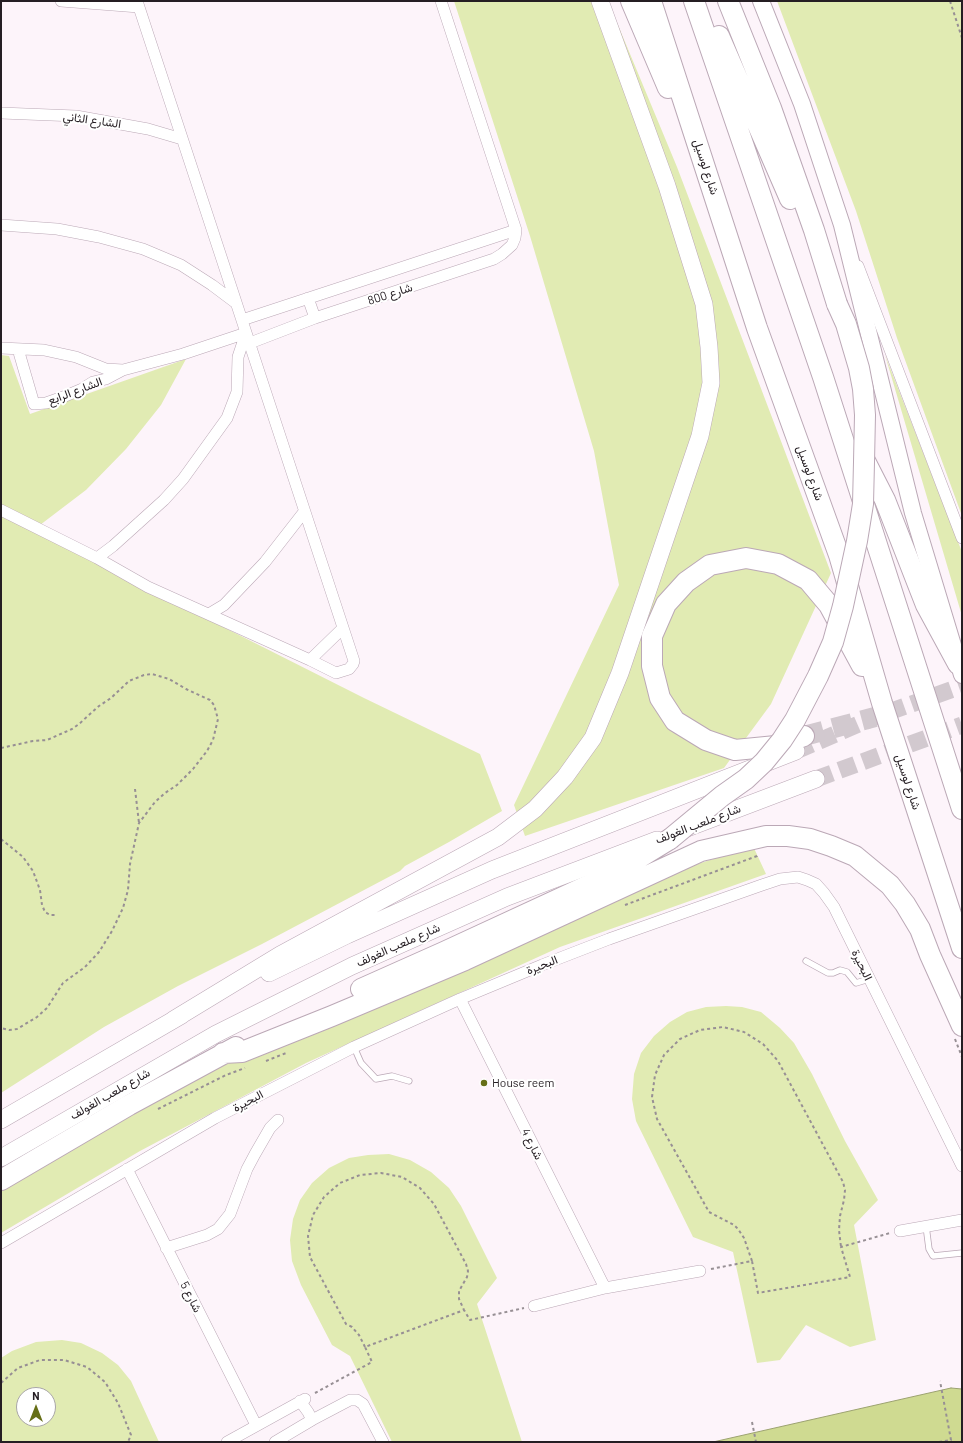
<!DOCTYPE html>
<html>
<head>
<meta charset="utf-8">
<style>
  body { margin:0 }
  #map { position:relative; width:963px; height:1443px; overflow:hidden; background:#fdf4fa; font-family:Barlow,sans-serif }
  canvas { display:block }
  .frame { position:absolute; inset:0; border:2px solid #251e23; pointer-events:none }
  .north { position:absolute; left:16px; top:1387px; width:40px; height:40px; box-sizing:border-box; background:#fff; border:1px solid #a8a5a7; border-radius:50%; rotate:0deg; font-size:11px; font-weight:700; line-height:16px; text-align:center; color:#251e23 }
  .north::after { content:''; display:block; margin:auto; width:14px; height:18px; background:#666f17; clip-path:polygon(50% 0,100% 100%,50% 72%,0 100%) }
</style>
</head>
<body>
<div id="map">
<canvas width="963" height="1443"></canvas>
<div class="frame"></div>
<div class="north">N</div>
</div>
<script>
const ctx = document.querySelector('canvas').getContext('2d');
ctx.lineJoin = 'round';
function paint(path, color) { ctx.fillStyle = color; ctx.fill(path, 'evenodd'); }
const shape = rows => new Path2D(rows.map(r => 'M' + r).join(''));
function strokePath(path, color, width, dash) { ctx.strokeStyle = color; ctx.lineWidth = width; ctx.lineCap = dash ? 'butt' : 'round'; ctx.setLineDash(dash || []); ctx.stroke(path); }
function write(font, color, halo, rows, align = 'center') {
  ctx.font = font + ' Barlow,Vazirmatn,sans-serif'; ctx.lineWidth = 4; ctx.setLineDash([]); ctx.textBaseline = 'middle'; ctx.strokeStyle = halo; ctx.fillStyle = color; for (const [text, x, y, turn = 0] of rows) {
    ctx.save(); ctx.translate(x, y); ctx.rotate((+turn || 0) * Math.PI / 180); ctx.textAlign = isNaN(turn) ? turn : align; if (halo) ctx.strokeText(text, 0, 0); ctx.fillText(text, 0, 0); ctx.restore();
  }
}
paint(shape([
  [454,1,608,1,677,167,831,573,771,704,724,768,525,836,514,805,619,585,594,451,530,236],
  [777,1,960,1,962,8,962,516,897,338,856,211],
  [1,355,9,356,30,414,186,359,161,405,126,449,86,490,40,525,1,505],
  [885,355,962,552,962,616],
  [1,515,364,698,480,754,502,811,449,842,405,866,400,871,262,944,178,986,104,1027,1,1093],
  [753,846,766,874,560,947,306,1063,140,1151,1,1233,1,1187,51,1158,217,1068,381,1001,664,875],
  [726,1006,742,1007,761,1012,780,1028,794,1043,812,1074,845,1141,878,1200,854,1225,876,1340,850,1347,806,1325,780,1360,757,1363,733,1252,693,1237,636,1121,632,1099,634,1074,641,1053,654,1036,670,1022,687,1012,706,1007],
  [389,1154,410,1160,431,1172,449,1188,461,1206,497,1278,477,1304,522,1442,392,1442,350,1356,332,1345,301,1285,292,1261,290,1240,293,1219,300,1200,312,1183,329,1168,349,1158,368,1155],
  [62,1340,81,1343,102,1353,118,1365,131,1381,159,1442,1,1442,1,1358,12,1351,36,1342],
  [24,1395,48,1395,48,1419,24,1419]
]), '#e1ebb3');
const water = shape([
  [951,1388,962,1389,962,1442,713,1442,951,1388]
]);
paint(water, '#cfda91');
strokePath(water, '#9ca270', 1);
strokePath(shape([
  [796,751,875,717,962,686],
  [816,779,962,725]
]), '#d2c9cf', 17, [17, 8]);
strokePath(shape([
  [804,736,875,717]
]), '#d2c9cf', 20, [20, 10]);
const lane = shape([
  [806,961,828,973,833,973,840,970,847,972,856,983,869,979],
  [354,1047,361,1063,376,1079,392,1076,409,1081],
  [926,1226,929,1249,933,1256,962,1253]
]);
const street = shape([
  [61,1,139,7],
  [1,113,76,116,148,129,182,139],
  [1,225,57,229,99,237,143,249,181,265,212,285,236,303],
  [858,266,962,538],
  [308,298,315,318],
  [242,320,516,230],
  [250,343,315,318,494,259,502,254,512,245,515,238,516,230,441,1],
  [1,348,44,350,76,357,106,369,123,370,183,354,246,333],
  [18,349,34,404,46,403,63,397,82,389,93,382,106,379,123,370],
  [1,510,97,558,148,587,310,660,336,673,349,669,353,664,354,661,137,1],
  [97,558,113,546,133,528,164,500,183,479,227,418,237,392,238,357,246,333],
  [209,614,224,605,265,562,304,512],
  [310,660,342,629],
  [460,999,605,1288],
  [127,1169,256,1425],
  [900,1231,962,1220],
  [1,1243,215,1118,354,1047,460,999,542,965,609,939,762,885,780,879,798,877,807,880,816,884,824,893,834,907,962,1166],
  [166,1248,207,1235,218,1229,230,1214,247,1169,255,1154,270,1128,278,1120],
  [534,1306,605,1288,700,1271],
  [300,1401,308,1412,312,1420,350,1400,357,1400,363,1404,383,1442],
  [227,1442,305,1399],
  [275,1442,312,1420]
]);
const secondary = shape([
  [761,1,802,104,842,225,913,513,962,675]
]);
const primary = shape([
  [687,828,816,779],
  [269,973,347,935,492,870,796,751],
  [173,1020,280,955,498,837,535,809,565,777,593,738,620,673,700,436,711,383,709,347,704,304,667,186,600,1],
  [1,1120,182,1015],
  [1,1158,216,1034,352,966,507,897,657,840]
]);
const highway = shape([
  [631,1,668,88],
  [651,1,757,328,839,555,882,703,962,948],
  [694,1,823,377,962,809],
  [728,1,771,108,814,230,837,304],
  [719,36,790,199],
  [861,453,885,500,926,605,958,664],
  [804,736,776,746,735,750,706,740,675,721,660,698,652,666,652,636,666,604,686,582,710,565,746,558,778,564,808,580,829,605,862,666],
  [361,989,444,952,604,878,634,861,670,839],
  [223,1053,242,1052,332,1016,465,960,701,851,766,836,788,836,810,839,831,846,855,856,890,885,905,904,920,929,930,955,962,1026],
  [1,1180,129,1105,236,1047]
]);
strokePath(lane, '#bba8b6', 7);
strokePath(street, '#bba8b6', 12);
strokePath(secondary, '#bba8b6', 18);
strokePath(primary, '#bba8b6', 18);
strokePath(highway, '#bba8b6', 22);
strokePath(shape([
  [950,1,962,38],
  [1,748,33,741,47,740,72,729,79,724,99,706,111,698,129,681,144,675,152,674,169,679,186,689,210,700,214,705,218,719,213,740,207,751,193,769,177,785,165,793,155,802,139,823,130,864,128,890,123,908,112,931,99,952,85,967,63,983,47,1008,37,1017,17,1029,9,1030,1,1028],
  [135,789,139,823],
  [1,839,23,857,33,871,40,890,42,905,45,912,50,915,55,915],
  [625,905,757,856,759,854],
  [955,1039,962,1057],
  [266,1061,286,1053],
  [158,1109,226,1075,245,1068],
  [752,1261,744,1238,738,1229,734,1225,709,1212,657,1119,652,1097,655,1075,664,1055,680,1039,700,1030,723,1027,744,1032,763,1044,778,1061,843,1182,845,1190,844,1200,840,1216,839,1230,841,1247],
  [711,1269,752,1261,758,1293,850,1277,841,1247,890,1233],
  [365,1347,359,1335,352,1327,346,1324,310,1257,308,1236,313,1215,324,1197,340,1183,360,1175,381,1173,402,1177,420,1188,434,1204,466,1264,468,1271,467,1277,459,1291,459,1299,464,1310],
  [1,1383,18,1368,40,1360,64,1360,87,1367,105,1382,118,1403,131,1435,128,1442],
  [315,1393,372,1362,365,1347,464,1310,470,1320,524,1308],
  [752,1422,756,1442],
  [939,1442,951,1440,940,1381]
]), '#978f94', 2, [3, 3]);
strokePath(lane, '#fff', 5.5);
strokePath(street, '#fff', 11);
strokePath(secondary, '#fff', 16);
strokePath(primary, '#fff', 17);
strokePath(highway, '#fff', 20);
const highwayBridge = shape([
  [670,839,722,796,746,779,764,762,782,740,795,720,818,676,833,642,843,606,857,541,863,504,864,462,865,415,863,389,859,368,846,324,837,304]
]);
strokePath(highwayBridge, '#bba8b6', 22, []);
strokePath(highwayBridge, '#fff', 20);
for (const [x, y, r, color] of [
  [484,1083,4,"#666f17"]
]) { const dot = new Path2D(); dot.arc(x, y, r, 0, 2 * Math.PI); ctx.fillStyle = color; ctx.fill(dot); strokePath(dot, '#fff', 1.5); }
write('12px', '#251e23', '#fff', [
  ["الشارع الثاني",92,120,8],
  ["شارع لوسيل",706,167,72],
  ["شارع 800",390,294,-18],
  ["الشارع الرابع",75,391,-21],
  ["شارع لوسيل",810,473,70],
  ["شارع لوسيل",908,782,72],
  ["شارع ملعب الغولف",698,824,-21],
  ["شارع ملعب الغولف",398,945,-24],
  ["البحيرة",542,965,-22],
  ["البحيرة",862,965,64],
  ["شارع ملعب الغولف",110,1094,-30],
  ["البحيرة",248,1101,-28],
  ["شارع 4",532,1144,63],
  ["شارع 5",191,1297,63]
]);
write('12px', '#251e23', '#fff', [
  ["House reem",492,1083]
], 'left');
</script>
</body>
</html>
